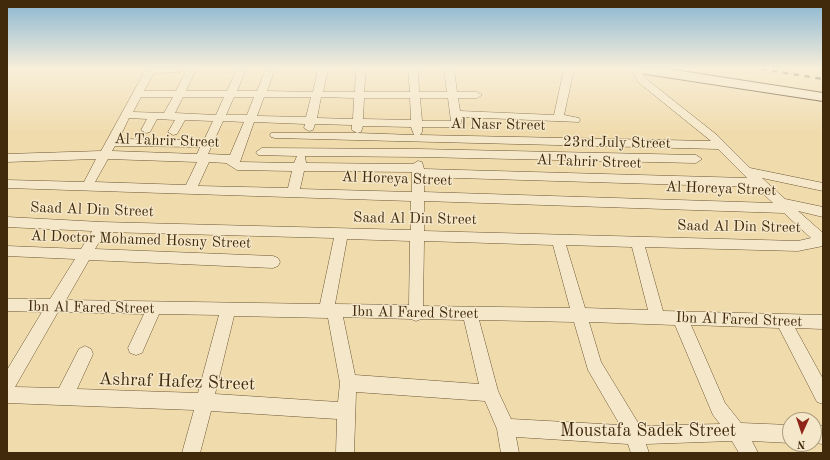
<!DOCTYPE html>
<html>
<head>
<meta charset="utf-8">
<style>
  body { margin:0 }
  #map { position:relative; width:830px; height:460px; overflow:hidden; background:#f0dbad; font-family:"Old Standard TT",serif }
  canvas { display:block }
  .frame { position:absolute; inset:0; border:8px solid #412a0b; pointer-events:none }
  .north { position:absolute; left:782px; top:412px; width:40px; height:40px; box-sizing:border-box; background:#f5e8ca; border:1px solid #ad9c7e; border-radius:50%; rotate:183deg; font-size:11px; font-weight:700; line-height:16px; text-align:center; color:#412a0b }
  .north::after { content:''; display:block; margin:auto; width:14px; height:18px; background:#8f2418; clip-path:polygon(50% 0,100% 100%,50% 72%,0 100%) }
</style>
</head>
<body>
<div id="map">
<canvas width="830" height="460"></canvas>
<div class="frame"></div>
<div class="north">N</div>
</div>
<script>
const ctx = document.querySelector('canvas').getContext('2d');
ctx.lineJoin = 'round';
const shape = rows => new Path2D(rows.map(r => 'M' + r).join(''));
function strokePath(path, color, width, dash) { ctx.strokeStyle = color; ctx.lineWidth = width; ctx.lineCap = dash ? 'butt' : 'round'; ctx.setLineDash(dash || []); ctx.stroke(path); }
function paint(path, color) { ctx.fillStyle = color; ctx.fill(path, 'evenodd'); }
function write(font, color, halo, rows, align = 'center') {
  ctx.font = font + ' "Old Standard TT",serif'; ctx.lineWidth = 3; ctx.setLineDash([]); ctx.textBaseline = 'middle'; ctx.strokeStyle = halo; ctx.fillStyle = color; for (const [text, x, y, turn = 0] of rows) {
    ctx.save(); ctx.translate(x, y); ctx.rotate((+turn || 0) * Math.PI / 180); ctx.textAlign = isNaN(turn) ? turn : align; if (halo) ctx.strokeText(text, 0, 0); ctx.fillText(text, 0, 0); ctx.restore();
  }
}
const minor = shape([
  [146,69,184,69,180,72,154,73,144,91,176,91,187,69,196,69,186,91,227,91,237,69,246,69,237,91,257,91,266,69,275,69,267,91,313,92,318,69,328,69,323,92,355,92,356,69,366,69,364,92,410,92,408,69,418,69,419,92,447,92,444,69,454,69,457,92,477,92,482,95,477,98,458,98,460,111,554,115,564,69,574,69,564,115,579,118,580,120,579,122,461,117,461,123,456,127,422,127,422,132,420,135,711,141,638,82,631,69,640,69,645,78,717,135,750,168,823,183,823,191,762,178,785,199,823,207,823,217,798,211,823,233,823,246,798,251,645,247,663,311,823,315,823,329,795,328,823,379,823,404,817,402,779,328,691,325,725,403,741,423,790,425,790,443,752,441,758,453,739,453,732,441,646,444,649,453,631,453,628,444,516,437,519,453,501,453,497,429,485,401,356,392,354,453,336,453,337,419,211,411,200,453,182,453,194,410,7,403,7,370,42,312,7,311,7,299,50,299,75,259,7,256,7,246,81,249,92,231,7,227,7,217,101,222,411,230,411,201,7,188,7,180,84,182,96,159,7,162,7,154,101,151,146,69],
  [141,97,173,97,164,113,133,112,141,97],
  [183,97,224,97,216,115,175,113,183,97],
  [234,97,254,97,247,115,226,115,234,97],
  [264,97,311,97,306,117,257,116,264,97],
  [321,97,354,98,353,119,317,118,321,97],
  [364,98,410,98,411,120,363,119,364,98],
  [420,98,448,98,451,121,422,121,420,98],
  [129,118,147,119,141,130,146,133,150,132,157,119,175,120,168,132,173,135,177,134,185,120,213,121,204,140,119,139,129,118],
  [223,121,244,122,230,155,208,154,223,121],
  [254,122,305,124,304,128,309,131,313,130,315,124,352,125,352,130,357,133,271,133,270,135,271,137,275,138,718,149,747,178,424,169,422,162,418,161,413,164,306,163,305,156,421,157,696,163,702,159,696,155,418,149,262,148,256,152,258,155,297,156,294,163,240,162,254,122],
  [363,126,411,127,414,135,357,133,361,132,363,126],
  [115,146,200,147,197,154,112,151,115,146],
  [108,159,197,162,186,185,95,182,108,159],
  [209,162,226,163,237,170,292,171,288,188,198,186,209,162],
  [304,171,412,172,412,192,300,189,304,171],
  [424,177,756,187,773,203,424,192,424,177],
  [424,201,784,213,811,238,798,241,424,231,424,201],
  [105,232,334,238,320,304,66,300,89,260,273,268,278,266,280,262,278,258,273,256,95,249,105,232],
  [347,239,410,241,409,305,335,304,347,239],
  [424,241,553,245,570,308,423,306,424,241],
  [566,245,632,247,648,310,585,308,566,245],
  [58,312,144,314,128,348,130,353,136,355,142,353,159,314,219,315,198,393,77,389,93,354,91,349,85,346,79,349,59,388,15,387,58,312],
  [234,316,328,318,340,383,338,402,215,394,234,316],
  [343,317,411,319,416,321,421,319,464,320,479,384,355,375,343,317],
  [479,320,574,322,588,370,620,425,511,419,498,391,479,320],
  [589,322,675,325,713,415,720,424,640,426,601,362,589,322],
  [814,425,823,426,823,444,814,443,814,425]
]);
const secondary = shape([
  [633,69,668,69,823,93,823,101,639,73,633,69]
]);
strokePath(minor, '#6d5634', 1);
strokePath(secondary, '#412a0b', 2);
paint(minor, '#f5e8ca');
paint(secondary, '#f5e8ca');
strokePath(shape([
  [761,69,823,79]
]), '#412a0b', 2.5, [5.5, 5.5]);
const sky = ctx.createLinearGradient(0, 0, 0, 134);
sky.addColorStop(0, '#89b6d2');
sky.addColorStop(0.51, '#f8efda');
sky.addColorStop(1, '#f8efda00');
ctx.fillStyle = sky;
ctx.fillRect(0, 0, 830, 134);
write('15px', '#412a0b', '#f5e8ca', [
  ["Al Nasr Street",498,125,1],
  ["Al Tahrir Street",167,141,2],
  ["23rd July Street",617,143,1],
  ["Al Tahrir Street",589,162,2],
  ["Al Horeya Street",397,179,2],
  ["Al Horeya Street",721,189,2],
  ["Saad Al Din Street",92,210,2],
  ["Saad Al Din Street",415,219,1],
  ["Saad Al Din Street",739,227,1],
  ["Al Doctor Mohamed Hosny Street",141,240,2],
  ["Ibn Al Fared Street",91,308,1],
  ["Ibn Al Fared Street",415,313,1],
  ["Ibn Al Fared Street",739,320,2]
]);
write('18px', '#412a0b', '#f5e8ca', [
  ["Ashraf Hafez Street",177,382,2],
  ["Moustafa Sadek Street",648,431]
]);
</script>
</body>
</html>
